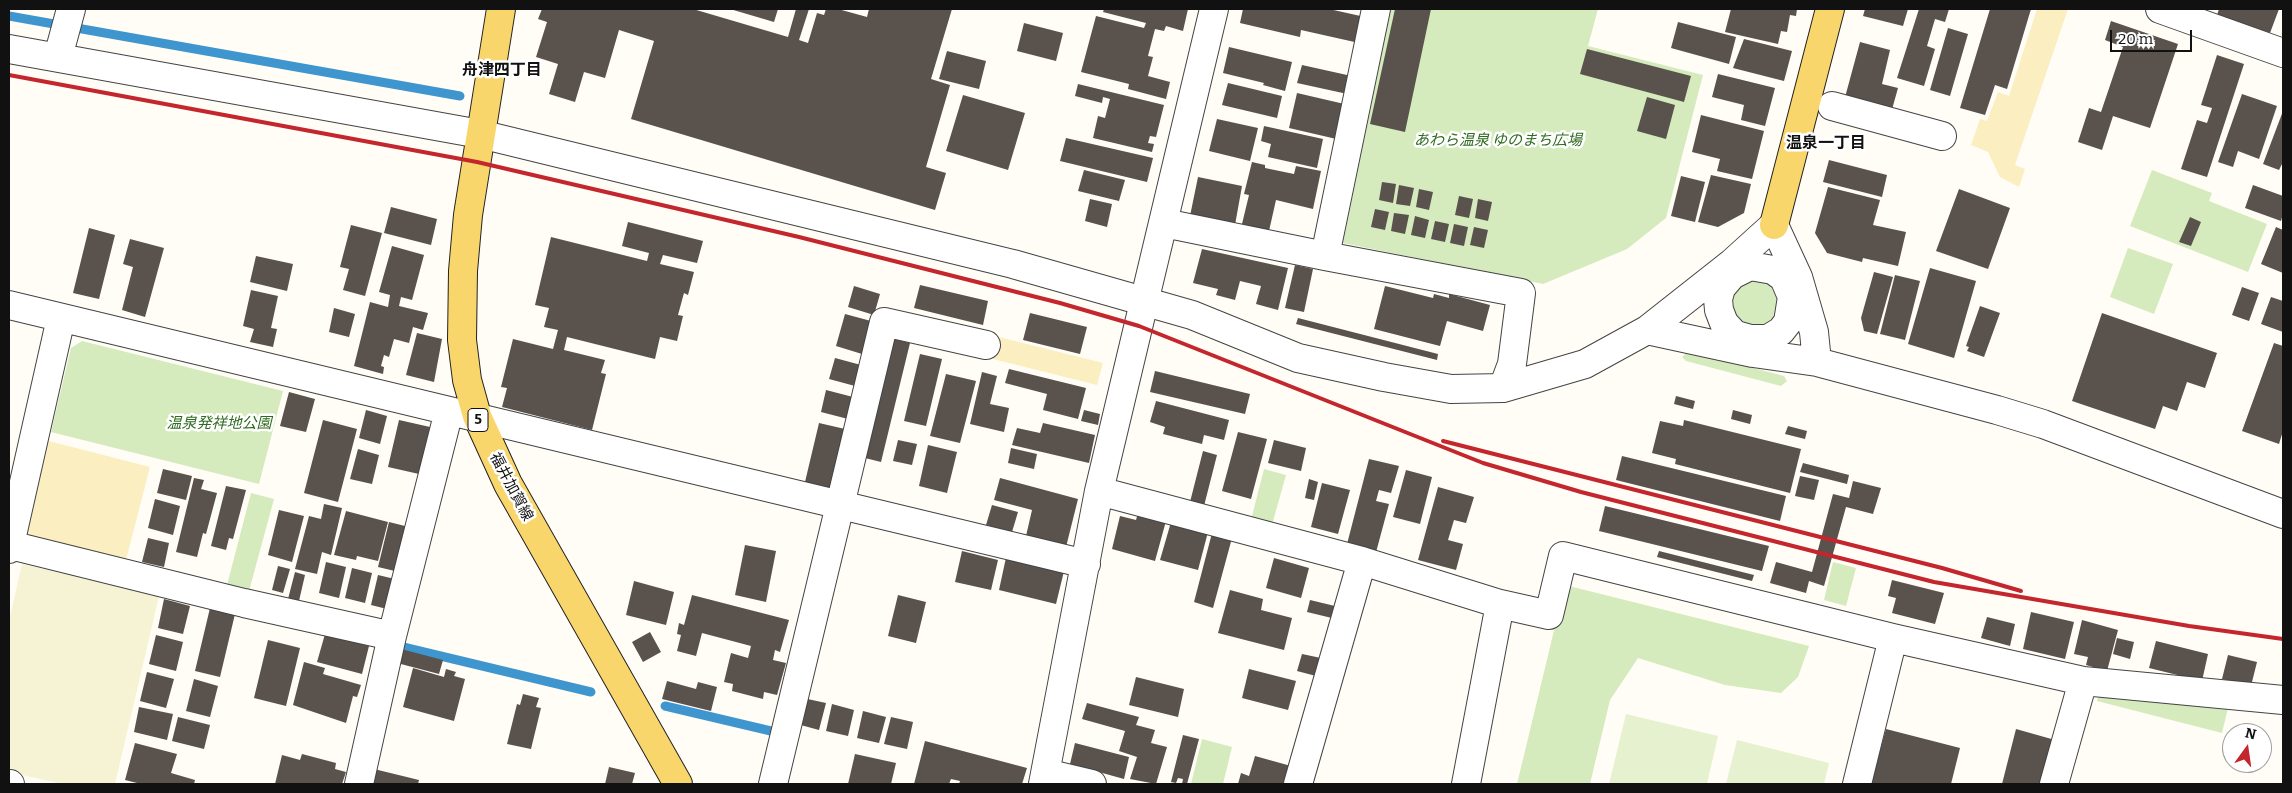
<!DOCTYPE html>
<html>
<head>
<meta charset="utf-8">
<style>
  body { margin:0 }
  #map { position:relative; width:2292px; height:793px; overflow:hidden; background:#fffdf5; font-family:Bitter,serif }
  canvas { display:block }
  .frame { position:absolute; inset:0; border:10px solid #111; pointer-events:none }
  .north { position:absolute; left:2222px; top:723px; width:50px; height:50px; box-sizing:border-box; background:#fff; border:1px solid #a0a0a0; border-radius:50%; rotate:14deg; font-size:14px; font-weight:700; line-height:20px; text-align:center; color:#111 }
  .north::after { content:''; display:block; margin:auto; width:18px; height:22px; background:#c4262e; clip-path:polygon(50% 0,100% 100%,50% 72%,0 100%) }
  .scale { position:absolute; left:2110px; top:30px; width:82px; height:22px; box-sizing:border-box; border:2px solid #111; border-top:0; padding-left:6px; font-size:15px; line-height:18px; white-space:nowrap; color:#111; -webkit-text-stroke:4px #fff; paint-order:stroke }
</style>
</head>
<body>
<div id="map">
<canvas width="2292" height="793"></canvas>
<div class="frame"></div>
<div class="north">N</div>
<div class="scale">20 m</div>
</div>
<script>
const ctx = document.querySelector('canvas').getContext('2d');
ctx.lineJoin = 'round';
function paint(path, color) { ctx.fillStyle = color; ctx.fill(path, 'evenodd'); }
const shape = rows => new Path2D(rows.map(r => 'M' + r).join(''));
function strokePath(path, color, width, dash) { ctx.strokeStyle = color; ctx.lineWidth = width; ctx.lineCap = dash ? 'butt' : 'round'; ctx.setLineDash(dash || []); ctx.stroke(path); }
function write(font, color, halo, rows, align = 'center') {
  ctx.font = font + ' Bitter,"Noto Sans JP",serif'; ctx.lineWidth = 5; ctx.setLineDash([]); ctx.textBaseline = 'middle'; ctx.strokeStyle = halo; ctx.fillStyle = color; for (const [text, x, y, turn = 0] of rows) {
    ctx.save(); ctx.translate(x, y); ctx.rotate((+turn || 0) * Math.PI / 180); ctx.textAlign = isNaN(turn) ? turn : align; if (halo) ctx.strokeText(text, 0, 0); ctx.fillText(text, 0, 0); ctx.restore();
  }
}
paint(shape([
  [22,564,159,596,115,784,63,784,9,772,9,621]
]), '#f6f3d4');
paint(shape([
  [1391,9,1598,9,1588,46,1703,75,1666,218,1627,249,1543,284,1343,243],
  [2152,170,2212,193,2209,201,2267,224,2248,272,2130,226],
  [2128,248,2173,264,2154,314,2110,297],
  [1768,279,1780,296,1775,316,1763,325,1756,326,1743,322,1733,312,1731,305,1736,285,1741,280],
  [82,341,283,391,259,484,51,432,71,348],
  [1688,351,1784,376,1787,381,1781,386,1686,361,1682,357],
  [1264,469,1286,475,1272,525,1251,520],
  [251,493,274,499,249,591,227,585],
  [1833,562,1856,568,1846,606,1824,600],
  [1565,585,1809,646,1798,677,1781,693,1725,685,1638,658,1610,700,1590,784,1517,784],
  [2099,693,2228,708,2222,733,2097,701],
  [1202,739,1232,747,1223,784,1191,784]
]), '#d5ebbd');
paint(shape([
  [2037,9,2068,9,2015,165,2025,169,2019,187,2000,177,1988,152,1971,145,1980,119,1987,121,1998,92,2009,96],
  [999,337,1103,363,1097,385,993,359],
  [45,440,150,467,125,564,21,537]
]), '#fbeec1');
paint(shape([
  [1626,714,1718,736,1707,784,1609,784],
  [1737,740,1829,763,1824,784,1726,784]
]), '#e6f2cf');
strokePath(shape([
  [9,16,460,96],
  [403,647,591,692],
  [665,706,771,731]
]), '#3f96cf', 9);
paint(shape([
  [542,9,693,9,788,37,796,9,809,9,799,40,808,43,817,13,824,15,826,9,838,9,867,17,869,9,952,9,931,79,950,85,926,167,946,173,935,210,631,119,654,41,619,30,605,78,584,72,575,102,549,94,558,64,536,57,547,22,538,19],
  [730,9,778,9,774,22],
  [1104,9,1188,9,1183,31,1166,26,1164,31,1155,29,1148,56,1153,57,1148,76,1170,82,1166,99,1128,89,1129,84,1081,72,1096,16,1144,28,1146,23,1103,12],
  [1243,9,1329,9,1365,17,1359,43,1301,30,1300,37,1240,23],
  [1395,9,1431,9,1405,132,1370,124],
  [1731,9,1797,9,1796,16,1790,15,1787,32,1781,31,1778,44,1725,32],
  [1865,9,1908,9,1903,26,1863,16],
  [1919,9,1949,9,1945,22,1935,19,1927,46,1935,49,1924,86,1897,78],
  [1990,9,2031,9,2007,89,1995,85,1985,115,1960,108],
  [2219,9,2279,9,2270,33,2217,15],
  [2111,21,2178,44,2150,128,2113,116,2102,150,2078,142,2089,108,2101,112,2123,47,2105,40],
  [1678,22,1736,37,1729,64,1671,48],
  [1024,23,1063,33,1056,61,1017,51],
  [1948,28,1968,34,1950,96,1930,90],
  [1744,39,1792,51,1784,81,1733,68],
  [1860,42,1890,50,1882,84,1898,88,1891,113,1844,101],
  [1229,47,1292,62,1285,91,1263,85,1264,83,1223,73],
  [1587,49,1691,76,1684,102,1580,74],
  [947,51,986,61,979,89,939,79],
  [2217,55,2244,64,2207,177,2181,169,2197,120,2207,123,2212,108,2201,105],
  [1302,65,1356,77,1352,95,1297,83],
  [1718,74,1775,88,1765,126,1741,120,1744,105,1712,97],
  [1228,83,1282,96,1277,118,1222,105],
  [1078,84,1164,105,1156,137,1150,136,1148,143,1154,144,1152,152,1093,138,1098,116,1105,118,1110,99,1103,97,1102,103,1075,96],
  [1297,93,1353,106,1345,141,1289,128],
  [2242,94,2277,106,2259,159,2238,151,2233,167,2218,162],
  [963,95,1025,113,1008,170,946,151],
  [1647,97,1675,105,1666,139,1637,131],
  [2283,111,2283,162,2279,170,2263,164],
  [1701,115,1764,131,1752,179,1717,171,1720,159,1692,152],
  [1217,119,1258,128,1250,161,1209,151],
  [1264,126,1323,139,1317,168,1268,157,1271,144,1261,141],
  [1066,138,1153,158,1147,182,1060,161],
  [1829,160,1887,175,1882,197,1823,182],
  [1252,162,1265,165,1265,168,1294,174,1296,166,1321,171,1313,209,1276,200,1269,231,1242,224,1249,195,1244,194],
  [1084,170,1125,180,1119,201,1078,191],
  [1711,175,1751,184,1744,213,1718,227,1698,222],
  [1681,176,1705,182,1695,222,1671,216],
  [1198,177,1242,186,1235,225,1190,216],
  [1382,182,1396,184,1393,203,1379,200],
  [1399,185,1414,188,1410,206,1396,204],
  [2253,185,2283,196,2283,214,2281,221,2245,208],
  [1828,187,1880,200,1873,225,1906,232,1898,266,1863,258,1862,262,1827,253,1815,233],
  [1419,189,1433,192,1429,210,1416,207],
  [1959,189,2010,208,1988,269,1936,251],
  [1459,196,1473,199,1469,218,1455,215],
  [1090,199,1112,204,1107,227,1085,221],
  [1478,199,1492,202,1488,221,1475,218],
  [391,207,437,219,431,245,384,233],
  [1375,209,1389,212,1385,230,1371,227],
  [1394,213,1409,215,1405,234,1391,231],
  [1415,216,1429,220,1425,238,1411,235],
  [2190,217,2201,222,2191,246,2179,242],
  [1435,221,1449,224,1445,242,1431,239],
  [628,222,703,241,697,263,663,255,660,264,694,272,688,295,684,293,678,315,683,316,677,341,660,337,655,359,567,337,564,350,605,360,601,373,606,374,592,430,502,407,507,388,501,387,513,339,553,349,558,330,544,327,549,308,535,305,551,237,647,261,649,253,622,246],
  [1454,224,1468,227,1464,246,1450,243],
  [351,225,382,233,365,296,343,290,349,269,340,267],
  [1474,227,1488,230,1484,248,1470,245],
  [2276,227,2283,230,2283,273,2261,264],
  [89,228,115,235,99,299,73,293],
  [130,239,164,248,145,317,122,310,133,267,123,264],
  [392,246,424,255,412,300,401,297,399,306,428,313,423,330,413,327,409,343,394,339,389,357,384,355,381,366,384,367,383,374,354,366,370,302,388,307,390,295,379,292],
  [1202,249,1288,268,1278,310,1256,304,1261,286,1240,281,1235,300,1216,295,1218,289,1193,283],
  [256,256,293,264,287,291,250,282],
  [1295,265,1313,269,1304,312,1285,308],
  [1930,268,1976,281,1954,358,1908,344],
  [1874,272,1893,277,1877,334,1864,331,1861,318],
  [1895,275,1920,281,1905,340,1880,334],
  [920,285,988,301,983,325,914,308],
  [854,286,880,294,874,315,848,307],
  [1385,286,1433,298,1434,294,1449,298,1449,294,1490,305,1483,331,1447,321,1440,346,1374,329],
  [2242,287,2259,293,2249,321,2232,315],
  [251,290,278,296,271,328,277,329,273,347,250,342,254,329,243,326],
  [2271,297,2283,301,2283,332,2261,324],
  [1980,306,2000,313,1984,357,1967,351,1969,347,1966,346],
  [334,308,355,314,349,337,329,332],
  [1030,313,1087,327,1080,354,1023,340],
  [2102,313,2217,353,2205,388,2187,382,2177,411,2163,406,2155,429,2072,401],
  [845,314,871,321,862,354,836,346],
  [1298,318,1438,354,1437,360,1296,324],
  [417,333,442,339,434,382,406,375],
  [886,337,910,343,881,462,857,456],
  [2274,343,2283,346,2283,431,2279,444,2242,431],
  [920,354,942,359,926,426,904,421],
  [835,358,861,365,855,386,829,379],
  [1009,369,1086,388,1078,419,1043,410,1047,394,1005,383],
  [1155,371,1250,394,1245,414,1150,392],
  [982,372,997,376,990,404,1009,408,1004,432,970,424],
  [946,374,976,381,960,443,930,436],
  [826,390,853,397,848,419,821,412],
  [289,392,315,399,306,432,280,426],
  [1676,396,1695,401,1693,409,1674,404],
  [1156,401,1229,420,1224,440,1204,435,1202,444,1163,434,1165,427,1150,422],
  [366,410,387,416,380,444,359,438],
  [1084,410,1100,414,1098,425,1081,421],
  [1733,410,1752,415,1750,424,1731,419],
  [323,420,357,429,338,502,304,493],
  [399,420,430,427,419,474,388,467],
  [1684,420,1801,449,1790,493,1675,464,1676,459,1652,453,1660,421,1683,426],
  [819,423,845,429,832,488,805,482],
  [1043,423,1095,435,1089,463,1012,445,1017,428,1040,433],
  [1788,426,1807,431,1805,439,1785,434],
  [1238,432,1267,439,1251,499,1222,491],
  [898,440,917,444,912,465,893,461],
  [1274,440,1306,448,1301,471,1268,463],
  [928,445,957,452,947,493,919,486],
  [1011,448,1037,454,1034,469,1008,463],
  [358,449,379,455,372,484,350,479],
  [1203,451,1217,455,1204,506,1190,502],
  [1622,456,1786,496,1780,521,1616,480],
  [1369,459,1399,466,1391,493,1379,490,1376,501,1389,504,1375,556,1346,548],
  [1803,463,1849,475,1847,484,1800,472],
  [163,469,192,476,186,500,157,493],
  [1406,470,1432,477,1420,524,1393,517],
  [1800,476,1819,480,1814,500,1795,496],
  [194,478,204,480,201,489,217,493,206,534,203,533,197,557,176,552],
  [1000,478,1078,499,1066,547,1026,536,1032,510,994,500],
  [1309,479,1318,482,1314,500,1305,498],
  [1853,481,1881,488,1873,514,1846,507,1824,586,1809,581,1806,593,1770,583,1776,562,1812,572,1833,494,1849,498],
  [1322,483,1350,490,1338,534,1311,527],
  [226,486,246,490,233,539,229,538,226,550,211,546],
  [1438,487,1474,497,1466,523,1454,520,1448,540,1463,544,1456,570,1418,560],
  [155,499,180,506,173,535,148,528],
  [324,504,342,508,331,555,322,552,317,574,295,569,309,516,321,519],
  [992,505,1018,512,1012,532,986,525],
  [1605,506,1769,546,1762,571,1599,531],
  [279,510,304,516,292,562,268,555],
  [346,511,388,522,378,561,357,556,356,560,334,555],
  [1138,513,1166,521,1155,561,1112,549,1120,516,1136,520],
  [389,522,409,527,399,572,378,567],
  [1171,522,1208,532,1198,570,1160,560],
  [1212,533,1232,538,1213,608,1194,602],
  [148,538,169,543,164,567,142,562],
  [745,545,776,551,766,602,735,595],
  [962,551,998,560,991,590,955,582],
  [1659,551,1754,575,1752,581,1657,557],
  [1007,553,1065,567,1056,604,999,590],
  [1274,558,1309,568,1301,598,1266,588],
  [326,562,346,567,339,598,319,593],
  [278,566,290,569,283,593,272,590],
  [352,568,372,573,365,603,345,598],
  [295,572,305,575,299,601,288,599],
  [378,575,399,580,391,610,371,605],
  [1892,580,1944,593,1935,624,1892,613,1896,598,1888,596],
  [634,581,674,592,666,625,626,615],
  [1230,590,1263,599,1261,610,1292,618,1284,650,1218,633],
  [692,595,789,620,780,652,775,650,773,660,786,663,777,695,764,692,763,699,732,691,733,684,724,682,731,653,748,658,751,646,702,633,696,656,677,651,681,635,677,634,679,623,684,625],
  [898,595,926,602,916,643,888,636],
  [164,599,190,606,183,634,158,628],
  [1310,600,1339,607,1336,619,1307,612],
  [210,608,235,614,220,677,195,671],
  [2031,612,2074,622,2065,659,2023,649],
  [1987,617,2015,624,2010,646,1981,638],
  [2082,620,2118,630,2107,671,2086,665,2088,657,2074,654],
  [650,632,661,652,643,662,632,642],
  [325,634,369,646,362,674,317,662],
  [156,635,183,642,176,671,149,664],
  [2117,638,2134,642,2130,659,2113,654],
  [268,640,300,648,286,706,254,698],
  [2156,641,2208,654,2202,681,2149,668],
  [401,649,443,660,439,674,397,663],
  [1302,654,1321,658,1316,676,1297,671],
  [2228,655,2257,662,2251,686,2222,679],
  [304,662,325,668,323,674,361,685,357,697,353,696,346,723,293,705],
  [413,668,444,677,446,669,456,672,454,676,465,679,454,721,403,707],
  [1249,669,1296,681,1288,710,1242,698],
  [147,672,174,679,166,708,140,701],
  [1136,677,1184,689,1178,717,1129,705],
  [194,679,218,686,210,717,186,711],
  [667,681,696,689,698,682,717,687,711,711,662,699],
  [523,694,539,698,536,707,541,708,531,749,507,744,517,704,520,705],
  [803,698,826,703,819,730,797,724],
  [1087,703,1139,717,1136,725,1155,730,1151,743,1167,747,1156,784,1130,779,1137,757,1119,751,1125,731,1082,719],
  [832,704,854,710,848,736,826,731],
  [139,707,173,714,167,740,134,732],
  [863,711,886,717,879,743,857,738],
  [178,717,210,725,204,749,172,741],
  [891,717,913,722,907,749,884,744],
  [1886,729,1960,748,1951,784,1871,784],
  [2016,729,2055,740,2043,784,2002,784],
  [1183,735,1199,739,1187,784,1182,784,1183,779,1178,778,1176,783,1171,782],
  [925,741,1027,768,1022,784,959,784,960,781,951,779,949,784,914,784],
  [135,743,177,754,171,773,195,780,194,784,141,784,125,780],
  [1075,743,1129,757,1124,779,1070,764],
  [302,754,336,763,335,769,346,772,342,784,275,784,282,755,300,760],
  [855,754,896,763,891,784,848,784],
  [1255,756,1291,766,1286,784,1238,784,1241,773,1249,776],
  [609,767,635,773,632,784,605,784],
  [374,769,419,780,418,784,370,784]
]), '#5a524d');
const minor = shape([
  [2160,9,2283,53],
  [9,49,480,134,1013,264,1192,315,1298,358,1384,377,1451,389,1503,388,1585,364,1647,330,1732,263,1774,225,1798,277,1814,332,1817,362],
  [58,57,71,9],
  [1832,106,1942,136],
  [1164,223,1325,256,1521,293,1512,364,1503,388],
  [1325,256,1376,9],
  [9,305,1086,564],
  [1647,330,1753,353,1817,362,1997,410,2043,424,2283,514],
  [1733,348,1735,335,1724,323,1719,310,1718,299,1721,288,1732,275,1750,266,1773,270,1784,278,1792,297,1788,322,1781,331,1768,339,1750,339,1736,335],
  [1099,491,1362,561,1500,604,1549,615,1563,556,1893,638,2083,681,2283,700],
  [10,545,244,603,392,636],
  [9,549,61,318],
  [1046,773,1092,784],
  [9,784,10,784],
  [359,784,392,636,449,411],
  [773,784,884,322,986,345],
  [1043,784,1099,491,1214,9],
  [1298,784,1362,561],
  [1466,784,1500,604],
  [1857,784,1893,638],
  [2054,784,2083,681]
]);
const major = shape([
  [501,9,468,215,463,271,462,340,467,380,477,416,508,484,678,784],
  [1774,225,1830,9]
]);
strokePath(minor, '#444', 30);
strokePath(major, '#222', 30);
strokePath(minor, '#fff', 28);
strokePath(major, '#f9d66b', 28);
strokePath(shape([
  [9,75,477,162,799,237,1060,303,1139,326,1483,463,1581,492,1934,582,2189,626,2283,639],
  [1443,441,1942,568,2021,591]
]), '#c4262e', 4);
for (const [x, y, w] of [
  [478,420,20]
]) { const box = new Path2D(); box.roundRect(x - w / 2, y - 11.5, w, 23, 4); ctx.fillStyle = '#fff'; ctx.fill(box); strokePath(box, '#111', 1); }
write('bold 14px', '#111', null, [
  ["5",478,420]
]);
write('italic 15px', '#2f6b1f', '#fff', [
  ["あわら温泉 ゆのまち広場",1498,141],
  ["温泉発祥地公園",219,424]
]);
write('15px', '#111', '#fff', [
  ["福井加賀線",511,487,62]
]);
write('bold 16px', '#111', '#fff', [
  ["舟津四丁目",502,71],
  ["温泉一丁目",1826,144]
]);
</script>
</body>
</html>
